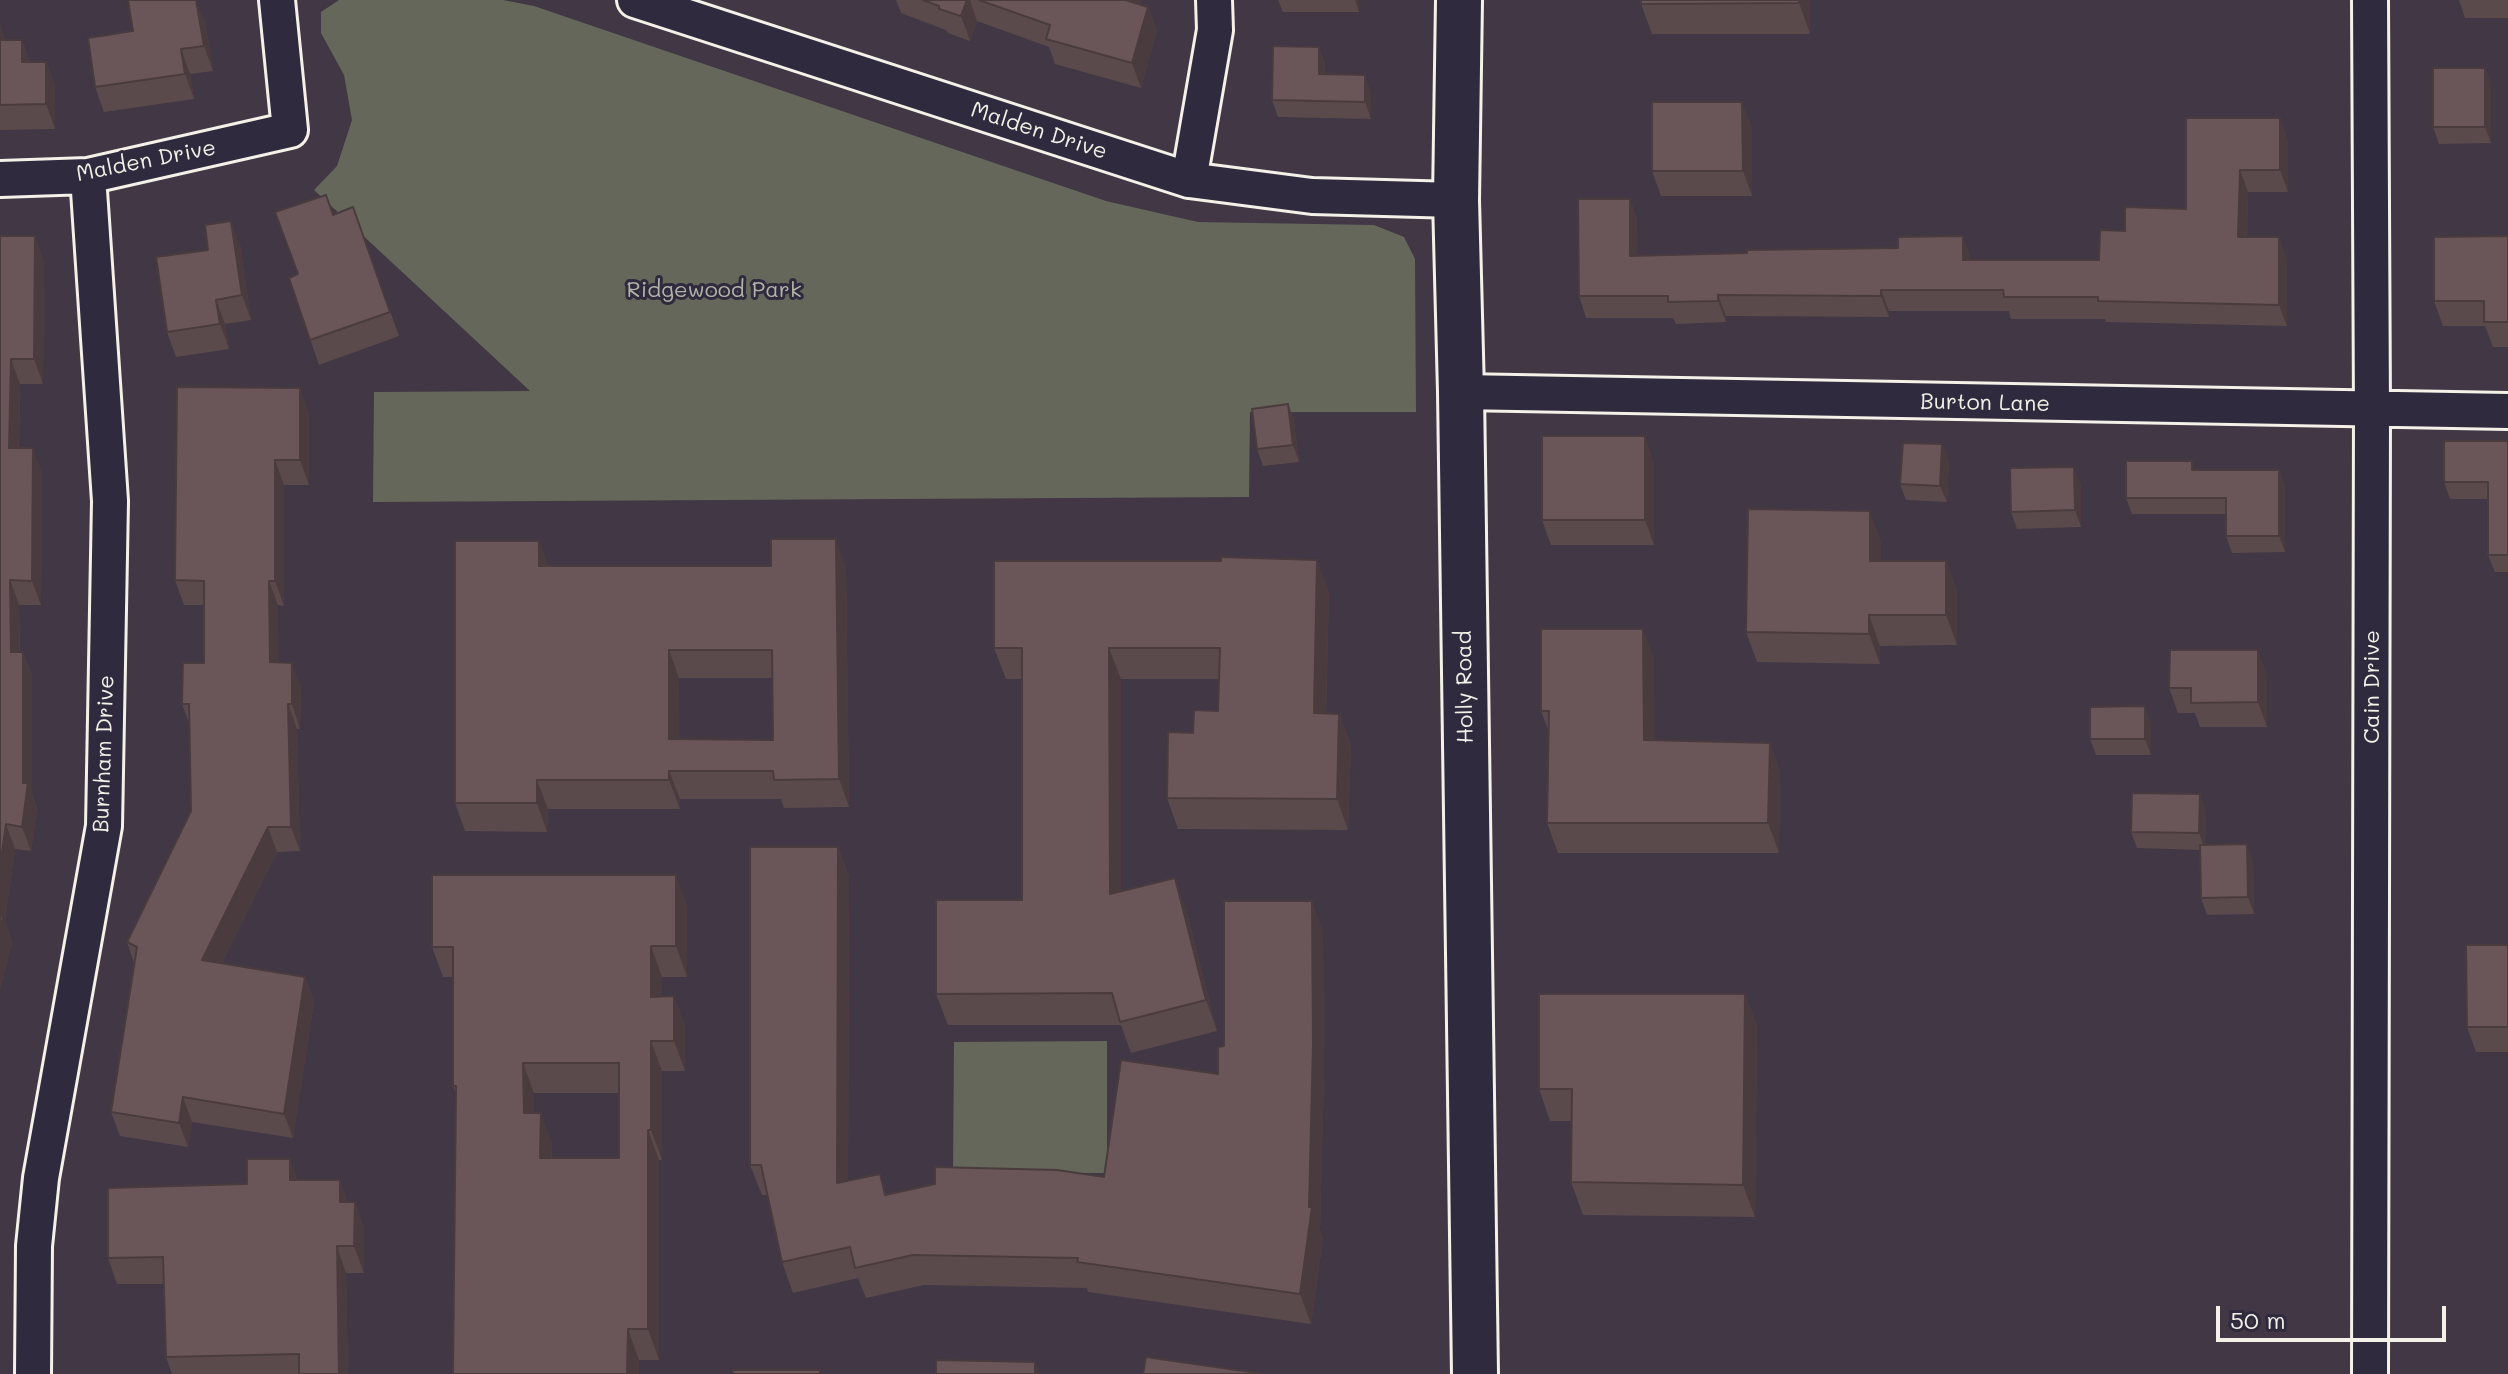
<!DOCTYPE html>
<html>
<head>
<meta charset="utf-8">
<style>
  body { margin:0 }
  #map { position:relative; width:2508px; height:1374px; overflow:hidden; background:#413745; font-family:Mali,sans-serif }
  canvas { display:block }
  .scale { position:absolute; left:2216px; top:1306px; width:230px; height:36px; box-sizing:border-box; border:4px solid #f4f1e8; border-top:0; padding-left:10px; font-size:24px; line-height:28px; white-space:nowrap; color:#f4f1e8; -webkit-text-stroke:6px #2f2a3d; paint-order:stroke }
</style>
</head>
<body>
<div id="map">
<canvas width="2508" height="1374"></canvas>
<div class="scale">50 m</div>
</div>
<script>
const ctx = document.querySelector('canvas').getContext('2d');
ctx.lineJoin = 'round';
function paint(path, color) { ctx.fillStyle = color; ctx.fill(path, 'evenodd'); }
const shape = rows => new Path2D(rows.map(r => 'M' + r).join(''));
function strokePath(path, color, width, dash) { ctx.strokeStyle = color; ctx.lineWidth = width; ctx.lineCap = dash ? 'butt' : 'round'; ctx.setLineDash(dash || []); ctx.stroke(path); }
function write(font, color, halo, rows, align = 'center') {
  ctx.font = font + ' Mali,sans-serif'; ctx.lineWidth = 6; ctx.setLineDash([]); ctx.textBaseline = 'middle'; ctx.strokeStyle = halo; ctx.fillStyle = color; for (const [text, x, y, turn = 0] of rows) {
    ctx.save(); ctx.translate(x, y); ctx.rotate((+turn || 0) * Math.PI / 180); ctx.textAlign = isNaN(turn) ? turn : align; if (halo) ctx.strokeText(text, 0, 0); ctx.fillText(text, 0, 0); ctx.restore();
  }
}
paint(shape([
  [339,0,503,0,534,6,1106,201,1198,222,1374,225,1404,237,1415,259,1416,412,1250,412,1249,497,373,502,374,392,530,391,314,190,337,166,352,120,344,75,321,33,321,12],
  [1107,1041,1107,1173,953,1173,954,1042]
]), '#646759');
const minor = shape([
  [635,0,1189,180,1312,196,1456,200],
  [0,179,88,176,290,130,277,0],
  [1189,180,1215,30,1214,0],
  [1461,392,2508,411],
  [33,1374,34,1246,41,1178,104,826,110,501,88,176],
  [2370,1374,2372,411,2370,0]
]);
const secondary = shape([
  [1459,0,1456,200,1461,392,1475,1374]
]);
strokePath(minor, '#f4f1e8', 40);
strokePath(secondary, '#f4f1e8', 50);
strokePath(minor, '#2f2a3d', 34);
strokePath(secondary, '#2f2a3d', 44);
paint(shape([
  [896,0,1141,0,1140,4,1148,7,1157,31,1141,88,1055,64,1049,47,977,21,970,41,948,33,946,30,901,13],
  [1278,0,1359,0,1359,12,1283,12],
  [1810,0,1810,34,1652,34,1641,4],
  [2459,0,2508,0,2508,18,2465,18],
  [205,21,213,71,190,74,194,99,104,112,95,87,133,31],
  [0,25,5,40,22,40,30,62,46,62,55,86,55,129,0,130],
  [1319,47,1325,64,1325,74,1371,92,1371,119,1278,117,1272,100],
  [2485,68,2491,85,2491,143,2439,144,2433,127],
  [2186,118,2288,140,2288,192,2248,192,2247,237,2287,259,2287,326,2106,322,2105,319,2011,319,2009,311,1889,311,1889,317,1726,316,1726,322,1676,324,1673,318,1586,318,1579,296,1630,199,1637,220,1637,256,1971,258,1971,260,2099,260,2125,231,2186,209],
  [1752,127,1752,196,1661,196,1652,171],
  [326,195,333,215,353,207,399,336,319,365,289,278,298,274],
  [0,236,44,261,43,384,20,384,19,448,42,472,41,605,19,605,20,652,23,652,32,676,32,794,37,808,31,851,15,849,5,921,12,942,0,990],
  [2508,236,2508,347,2493,347,2485,326,2443,326,2434,301],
  [240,245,251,320,225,324,229,349,176,357,167,332],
  [1288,404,1294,421,1299,462,1263,466,1257,449],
  [309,413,309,485,284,485,284,606,278,605,278,663,301,687,300,729,297,729,300,851,277,852,222,963,305,977,314,1002,293,1138,192,1122,188,1147,120,1136,111,1112,134,963,127,942,191,811,189,723,182,704,204,663,204,605,184,605,175,580],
  [2508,441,2508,572,2495,572,2488,555,2488,499,2450,499,2444,482],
  [1942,444,1949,461,1947,502,1906,500,1900,484],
  [1654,461,1654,545,1551,545,1542,520],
  [2195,470,2279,470,2285,487,2285,552,2232,553,2226,536,2226,514,2132,514,2126,498],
  [2081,484,2081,527,2017,529,2011,512],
  [539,541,548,566,846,567,849,807,784,808,781,799,680,799,680,809,548,809,547,832,465,831,455,803],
  [679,678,772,678,773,740,679,739],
  [1881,541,1881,561,1946,561,1957,591,1957,645,1880,646,1880,664,1757,662,1746,632],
  [1329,591,1326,713,1339,714,1351,745,1348,830,1178,829,1167,798,1193,733,1218,711,1219,679,1121,679,1121,891,1186,909,1217,1031,1131,1053,1121,1025,948,1025,936,994,1022,900,1022,679,1006,679,994,648],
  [1654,658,1654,740,1770,743,1780,772,1779,853,1558,853,1547,823,1549,732,1541,711],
  [2267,675,2267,727,2200,727,2195,713,2178,713,2169,688],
  [2151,723,2151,755,2096,755,2090,739],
  [2206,811,2205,845,2253,861,2254,914,2207,915,2201,898,2200,850,2137,848,2131,832],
  [838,847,849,877,848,1181,888,1194,1104,1177,1218,1074,1224,1046,1323,931,1324,1074,1320,1230,1323,1238,1311,1324,1088,1292,1087,1288,924,1285,866,1298,858,1278,793,1293,782,1262,767,1195,762,1195,750,1165],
  [687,905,687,977,662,977,662,997,674,996,685,1027,685,1071,662,1071,662,1160,659,1160,659,1360,639,1360,456,1094,453,1086,453,977,443,977,432,947],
  [534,1093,619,1093,619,1158,552,1158,552,1143,534,1113],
  [2508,945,2508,1052,2476,1052,2467,1027],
  [1745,994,1757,1026,1755,1217,1583,1215,1571,1182,1572,1121,1550,1121,1539,1089],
  [298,1180,348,1202,355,1202,364,1229,364,1273,346,1273,348,1374,172,1374,166,1357,164,1284,117,1284,108,1258,247,1184]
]), '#5b4a4c');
paint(shape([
  [196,0,205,21,213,71,204,46],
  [967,0,970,0,977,21,970,41,961,16],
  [1125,0,1141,0,1134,25],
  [1355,0,1359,0,1359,12],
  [1799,0,1810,0,1810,34,1799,3],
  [1148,7,1157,31,1141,88,1132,63],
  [0,25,7,44,0,48],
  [22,40,31,65,22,62],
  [1319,47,1325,64,1325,91,1319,74],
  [181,49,190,74,194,99,185,74],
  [46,62,55,86,55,129,46,104],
  [2485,68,2491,85,2491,143,2485,127],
  [1365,75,1371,92,1371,119,1365,102],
  [1742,102,1752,127,1752,196,1743,171],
  [2280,118,2288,140,2288,192,2280,170],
  [2240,170,2248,192,2246,259,2238,237],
  [1630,199,1637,220,1638,278,1630,256],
  [231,221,240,245,251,320,242,295],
  [35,236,44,261,43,384,34,359],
  [1963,236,1971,258,1971,282,1963,260],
  [2279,237,2287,259,2287,326,2279,305],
  [1881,290,1889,311,1889,317,1881,296],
  [1718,295,1726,316,1726,322,1718,301],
  [216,300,225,324,229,349,220,324],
  [11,359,20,384,18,472,9,448],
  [300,388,309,413,309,485,300,460],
  [1288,404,1294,421,1299,462,1293,445],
  [1645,436,1654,461,1654,545,1645,520],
  [1942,444,1949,461,1947,502,1940,486],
  [33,448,42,472,41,605,32,581],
  [275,460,284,485,284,606,275,581],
  [2074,467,2081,484,2081,527,2075,510],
  [2279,470,2285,487,2285,552,2279,536],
  [1870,511,1881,541,1881,591,1870,561],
  [836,539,846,567,849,807,839,779],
  [539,541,549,569,539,566],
  [1317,560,1329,591,1325,744,1314,713],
  [1946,561,1957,591,1957,645,1946,615],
  [10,580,19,605,20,677,11,652],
  [269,581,278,605,279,687,270,662],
  [1869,615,1880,646,1880,664,1869,634],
  [1643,629,1654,658,1655,770,1644,740],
  [1109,648,1121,679,1121,926,1110,894],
  [669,650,679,678,680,768,669,739],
  [2258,650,2267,675,2267,727,2258,702],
  [23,652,32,676,32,794,37,808,31,851,22,827],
  [292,663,301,687,300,729,292,704],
  [288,704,297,729,300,851,291,827],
  [2145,706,2151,723,2151,755,2145,739],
  [1339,714,1351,745,1348,830,1337,799],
  [1770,743,1780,772,1779,853,1768,823],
  [669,771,680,799,680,809,669,780],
  [537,780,548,809,547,832,537,803],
  [2200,794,2206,811,2205,850,2199,833],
  [6,824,15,849,5,921,12,942,0,990,0,867],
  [268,827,277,852,211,985,202,960],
  [2247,844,2253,861,2254,914,2248,897],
  [838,847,849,877,848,1214,837,1183],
  [676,875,687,905,687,977,676,946],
  [1175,878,1186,909,1217,1031,1206,1000],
  [1312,901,1323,931,1324,1074,1320,1230,1323,1238,1311,1324,1300,1294,1309,1207],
  [651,946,662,977,662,1027,651,997],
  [305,977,314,1002,293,1138,284,1114],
  [1745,994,1757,1026,1755,1217,1743,1185],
  [674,996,685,1027,685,1071,674,1041],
  [651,1041,662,1071,662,1160,651,1130],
  [523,1063,534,1093,534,1143,524,1113],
  [183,1097,192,1122,188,1147,179,1123],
  [541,1113,552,1143,551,1188,540,1158],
  [648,1130,659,1160,659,1360,648,1329],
  [290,1159,300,1185,290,1180],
  [340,1180,350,1207,340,1202],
  [355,1202,364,1229,364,1273,354,1246],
  [337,1246,346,1273,348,1374,339,1374],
  [628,1329,639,1360,639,1374,627,1374],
  [1035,1362,1040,1374,1035,1374]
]), '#4a3c3e');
const building = shape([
  [128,0,196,0,204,46,181,49,185,74,95,87,88,38,133,31,128,0],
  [923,0,967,0,961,16,939,9,939,6,923,0],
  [979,0,1125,0,1148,7,1132,63,1046,39,1050,25,979,0],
  [1641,0,1799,0,1799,3,1641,4,1641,0],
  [0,40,22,40,22,62,46,62,46,104,0,105,0,40],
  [1273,46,1319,47,1319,74,1365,75,1365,102,1272,100,1273,46],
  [2433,68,2485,68,2485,127,2433,127,2433,68],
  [1652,102,1742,102,1743,171,1652,171,1652,102],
  [2186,118,2280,118,2280,170,2240,170,2238,237,2279,237,2279,305,2098,301,2098,297,2004,297,2003,290,1881,290,1881,296,1718,295,1718,301,1668,302,1668,296,1579,296,1578,199,1630,199,1630,256,1747,253,1747,250,1898,248,1898,237,1963,236,1963,260,2099,260,2100,230,2125,231,2125,207,2186,209,2186,118],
  [326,195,333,215,353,207,390,312,310,340,289,278,298,274,275,212,326,195],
  [231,221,242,295,216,300,220,324,167,332,156,257,208,250,205,225,231,221],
  [0,236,35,236,34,359,11,359,9,448,33,448,32,581,10,580,11,652,23,652,23,783,28,783,22,827,6,824,0,867,0,236],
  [2508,236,2508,322,2484,322,2484,301,2434,301,2434,237,2508,236],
  [177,387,300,388,300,460,275,460,275,581,269,581,270,662,292,663,292,704,288,704,291,827,268,827,202,960,305,977,284,1114,183,1097,179,1123,111,1112,137,947,127,942,191,811,189,704,182,704,183,663,204,663,204,581,175,580,177,387],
  [1288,404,1293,445,1257,449,1252,409,1288,404],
  [1542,436,1645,436,1645,520,1542,520,1542,436],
  [2444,441,2508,441,2508,555,2488,555,2488,482,2444,482,2444,441],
  [1903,443,1942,444,1940,486,1900,484,1903,443],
  [2126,461,2192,461,2192,470,2279,470,2279,536,2226,536,2226,498,2126,498,2126,461],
  [2074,467,2075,510,2011,512,2010,468,2074,467],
  [1748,509,1870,511,1870,561,1946,561,1946,615,1869,615,1869,634,1746,632,1748,509],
  [771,539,836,539,839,779,774,780,773,771,669,771,669,780,537,780,537,803,455,803,455,541,539,541,539,566,771,566,771,539],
  [669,650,772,650,773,740,669,739,669,650],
  [1221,557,1317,560,1314,713,1339,714,1337,799,1167,798,1168,732,1193,733,1194,710,1218,711,1220,648,1109,648,1110,894,1175,878,1206,1000,1120,1022,1112,993,936,994,936,900,1022,900,1022,648,994,648,994,561,1221,561,1221,557],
  [1541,629,1643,629,1644,740,1770,743,1768,823,1547,823,1549,711,1541,711,1541,629],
  [2170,650,2258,650,2258,702,2191,703,2191,688,2169,688,2170,650],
  [2145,706,2145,739,2090,739,2090,707,2145,706],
  [2132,793,2200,794,2199,833,2131,832,2132,793],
  [2247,844,2248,897,2201,898,2200,845,2247,844],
  [750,847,838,847,837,1183,880,1174,885,1195,935,1184,935,1167,1057,1170,1104,1177,1121,1060,1218,1074,1218,1047,1224,1046,1224,901,1312,901,1313,1044,1309,1207,1312,1207,1300,1294,1077,1262,1078,1258,913,1255,855,1268,850,1247,782,1262,761,1165,750,1165,750,847],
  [432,875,676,875,676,946,651,946,651,997,674,996,674,1041,651,1041,651,1130,648,1130,648,1329,628,1329,627,1374,453,1374,456,1086,453,1086,453,947,432,947,432,875],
  [523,1063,619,1063,619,1158,540,1158,541,1113,524,1113,523,1063],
  [0,916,3,917,0,930,0,916],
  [2466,945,2508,945,2508,1027,2467,1027,2466,945],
  [1539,994,1745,994,1743,1185,1571,1182,1572,1089,1539,1089,1539,994],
  [247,1159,290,1159,290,1180,340,1180,340,1202,355,1202,354,1246,337,1246,339,1374,299,1374,299,1354,166,1357,163,1257,108,1258,108,1188,247,1184,247,1159],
  [1146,1357,1264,1374,1143,1374,1146,1357],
  [936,1360,1035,1362,1035,1374,936,1374,936,1360],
  [733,1370,820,1370,820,1374,733,1374,733,1370]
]);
paint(building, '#6a5658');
strokePath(building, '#4a3c3e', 2);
write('22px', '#f4f1e8', '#2f2a3d', [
  ["Malden Drive",1039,131,18],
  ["Malden Drive",146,161,-11],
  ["Burton Lane",1985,403,1],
  ["Holly Road",1465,687,-91],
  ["Cain Drive",2372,687,-90],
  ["Burnham Drive",104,754,-88]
]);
write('22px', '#b3b3a8', '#2f2a3d', [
  ["Ridgewood Park",714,290]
]);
</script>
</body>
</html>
